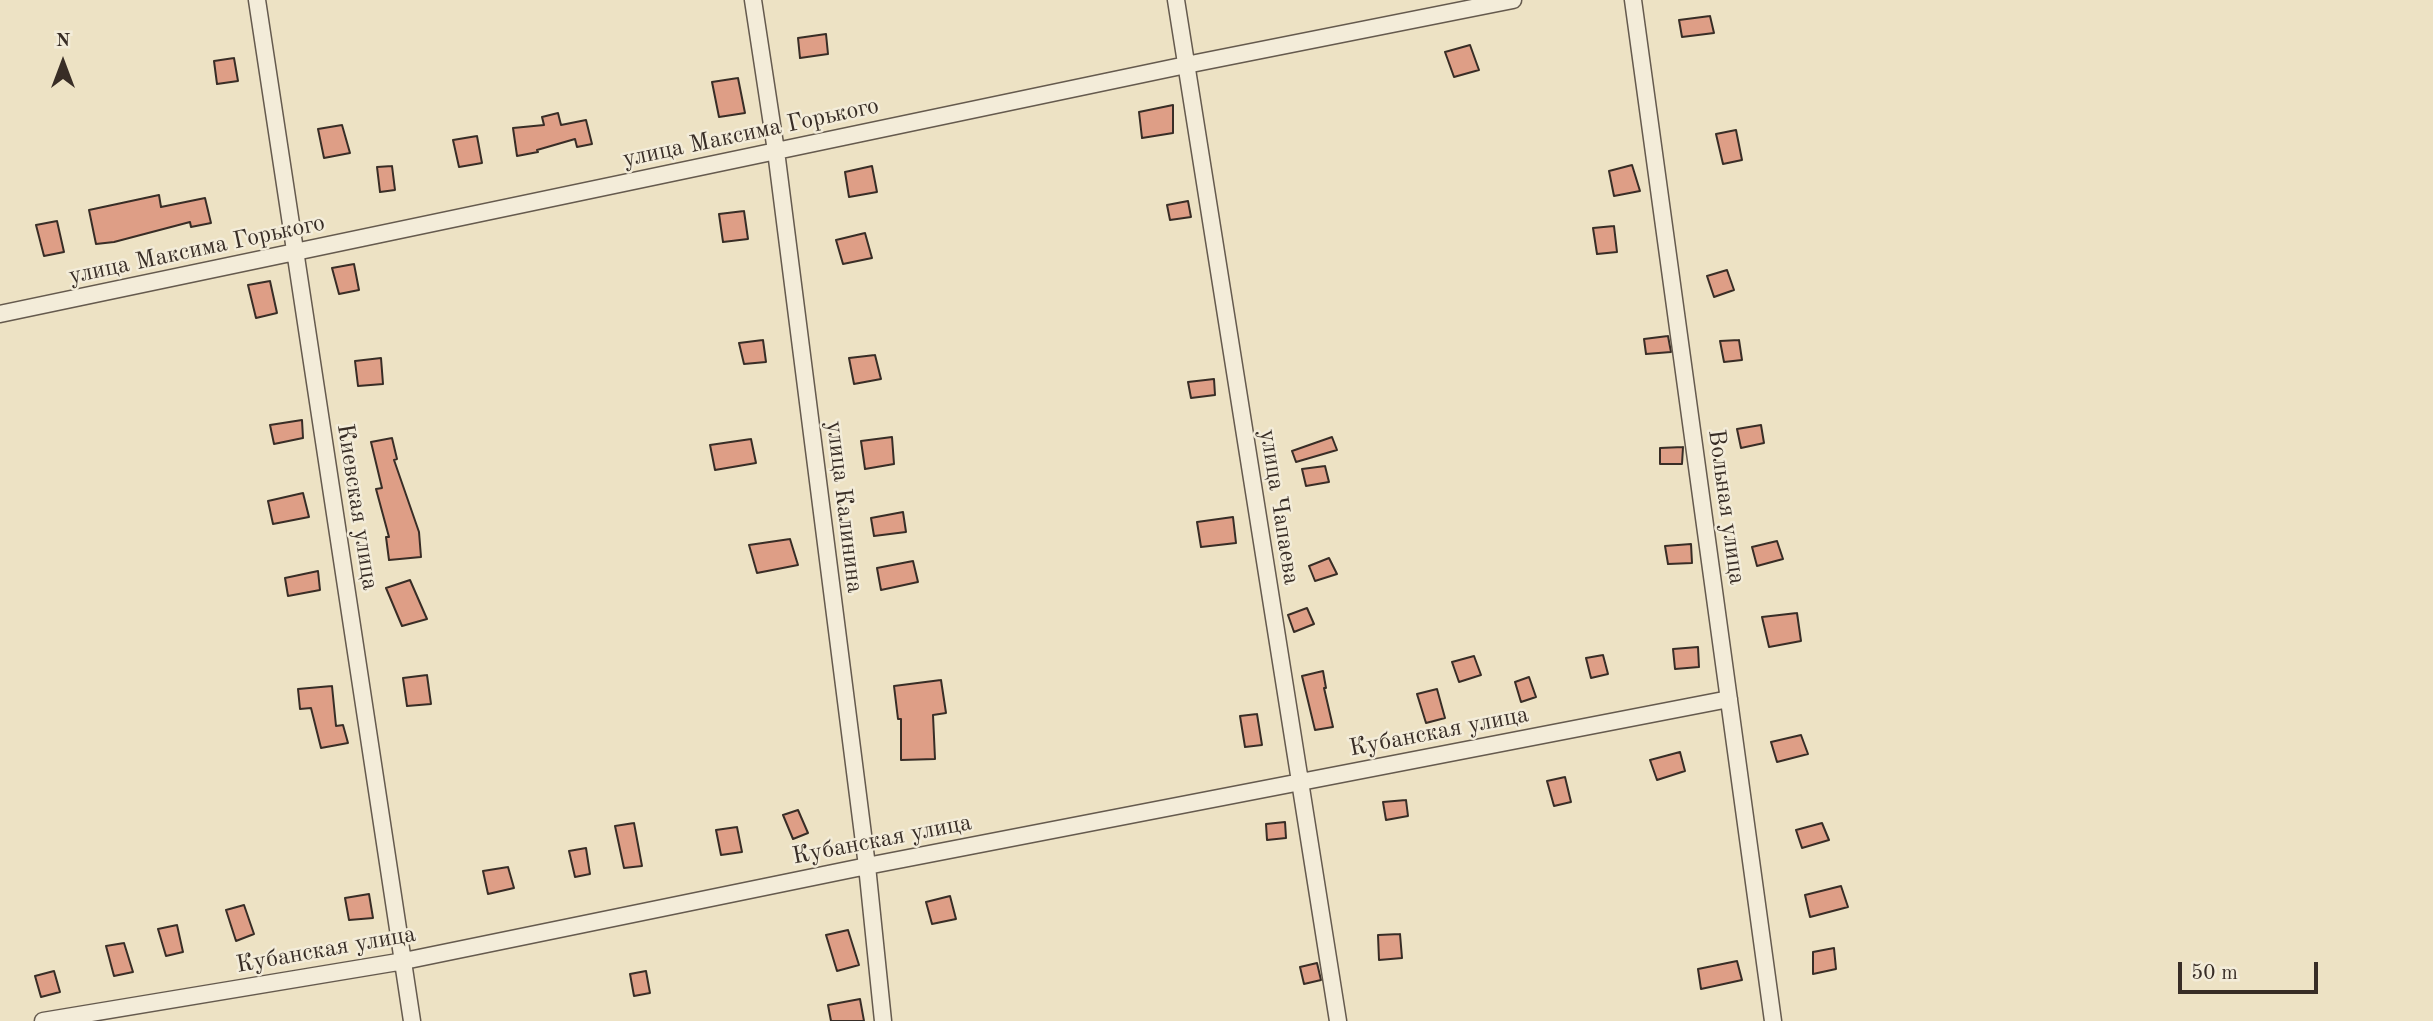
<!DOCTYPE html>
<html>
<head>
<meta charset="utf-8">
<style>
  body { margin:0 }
  #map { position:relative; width:2433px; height:1021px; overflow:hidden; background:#ede2c4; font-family:"Old Standard TT",serif }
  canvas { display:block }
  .north { position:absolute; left:28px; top:28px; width:70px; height:70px; -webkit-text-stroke:5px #f3ecd9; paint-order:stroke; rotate:0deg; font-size:19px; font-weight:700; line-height:28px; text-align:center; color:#382d26 }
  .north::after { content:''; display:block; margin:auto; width:24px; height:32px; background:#382d26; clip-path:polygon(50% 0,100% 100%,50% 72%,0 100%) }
  .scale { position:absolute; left:2178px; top:962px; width:140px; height:32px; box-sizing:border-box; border:4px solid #382d26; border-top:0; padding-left:9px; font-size:21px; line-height:24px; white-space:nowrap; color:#382d26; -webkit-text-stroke:5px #f3ecd9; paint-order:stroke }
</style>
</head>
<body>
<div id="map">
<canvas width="2433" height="1021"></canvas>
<div class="north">N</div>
<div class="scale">50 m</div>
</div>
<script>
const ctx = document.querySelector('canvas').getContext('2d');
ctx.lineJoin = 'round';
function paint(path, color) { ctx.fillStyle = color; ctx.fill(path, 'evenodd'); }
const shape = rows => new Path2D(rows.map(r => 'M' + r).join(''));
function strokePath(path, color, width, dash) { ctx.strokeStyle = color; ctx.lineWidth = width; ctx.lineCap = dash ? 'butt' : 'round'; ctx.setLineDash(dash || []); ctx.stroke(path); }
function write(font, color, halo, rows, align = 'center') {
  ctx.font = font + ' "Old Standard TT",serif'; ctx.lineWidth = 5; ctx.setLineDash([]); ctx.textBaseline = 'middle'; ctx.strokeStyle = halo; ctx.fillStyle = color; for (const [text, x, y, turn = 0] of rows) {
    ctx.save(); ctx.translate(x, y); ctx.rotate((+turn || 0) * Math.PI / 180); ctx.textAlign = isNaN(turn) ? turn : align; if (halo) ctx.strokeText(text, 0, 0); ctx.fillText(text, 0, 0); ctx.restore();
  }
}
const building = shape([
  [1710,16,1714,33,1682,37,1679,20,1710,16],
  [826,34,828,54,800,58,798,38,826,34],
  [1470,45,1479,70,1454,77,1445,52,1470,45],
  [234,58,238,81,217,84,214,61,234,58],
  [738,78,745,113,719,117,712,82,738,78],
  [1173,105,1173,133,1142,138,1139,112,1173,105],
  [558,113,561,125,586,120,592,144,577,147,575,139,537,150,538,152,517,156,513,128,544,125,542,117,558,113],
  [342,125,350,153,324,158,318,129,342,125],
  [1736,130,1742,160,1723,164,1716,134,1736,130],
  [477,136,482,163,459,167,453,140,477,136],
  [1632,165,1640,191,1614,196,1609,171,1632,165],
  [392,166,395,190,380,192,377,167,392,166],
  [872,166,877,192,849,197,845,172,872,166],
  [159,195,161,207,205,198,211,223,191,227,190,222,114,242,96,244,89,210,159,195],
  [1188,201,1191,217,1170,220,1167,205,1188,201],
  [744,211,748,239,723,242,719,214,744,211],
  [57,221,64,252,44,256,36,225,57,221],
  [1614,226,1617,252,1597,254,1593,228,1614,226],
  [865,233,872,258,843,264,836,240,865,233],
  [354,264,359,290,339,294,332,268,354,264],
  [1727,270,1734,290,1714,297,1707,276,1727,270],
  [270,281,277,313,256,318,248,285,270,281],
  [1668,336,1671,352,1646,354,1644,339,1668,336],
  [763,340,766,362,744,364,739,343,763,340],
  [1739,340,1742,360,1724,362,1720,341,1739,340],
  [875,355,881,379,854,384,849,358,875,355],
  [381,358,383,384,358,386,355,361,381,358],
  [1214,379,1215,395,1191,398,1188,382,1214,379],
  [302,420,303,438,274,444,270,425,302,420],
  [1761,425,1764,443,1741,448,1737,429,1761,425],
  [892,437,894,464,865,469,861,441,892,437],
  [1332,437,1337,450,1296,462,1292,451,1332,437],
  [392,438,397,459,394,460,419,532,421,557,389,560,386,537,389,537,376,489,382,488,371,442,392,438],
  [751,439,756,463,715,470,710,445,751,439],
  [1683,447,1682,464,1660,464,1660,448,1683,447],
  [1325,466,1329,482,1306,486,1302,469,1325,466],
  [303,493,309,517,273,524,268,501,303,493],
  [903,512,906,532,874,536,871,518,903,512],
  [1233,517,1236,543,1201,547,1197,522,1233,517],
  [790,539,798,565,757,573,749,545,790,539],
  [1777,541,1783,559,1757,566,1752,547,1777,541],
  [1691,544,1692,563,1668,564,1665,546,1691,544],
  [1329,558,1337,574,1315,581,1309,566,1329,558],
  [913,561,918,582,881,590,877,568,913,561],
  [318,571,320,590,288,596,285,578,318,571],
  [410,580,427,619,402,626,386,588,410,580],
  [1307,608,1314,624,1294,632,1288,615,1307,608],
  [1797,613,1801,641,1769,647,1762,617,1797,613],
  [1698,647,1699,667,1675,669,1673,649,1698,647],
  [1603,655,1608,674,1591,678,1586,658,1603,655],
  [1474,656,1481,675,1459,682,1452,662,1474,656],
  [1323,671,1326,688,1324,688,1333,727,1315,730,1302,676,1323,671],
  [427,675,431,704,407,706,403,678,427,675],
  [1529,677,1536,697,1521,702,1515,682,1529,677],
  [941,680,946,713,933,715,935,759,901,760,901,719,898,719,894,686,941,680],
  [332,686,336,726,343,725,348,743,321,748,311,708,300,709,298,689,332,686],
  [1437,689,1445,718,1426,723,1417,694,1437,689],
  [1257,714,1262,745,1245,747,1240,716,1257,714],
  [1801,735,1808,754,1777,762,1771,742,1801,735],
  [1680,752,1685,771,1657,780,1650,760,1680,752],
  [1565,777,1571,802,1554,806,1547,781,1565,777],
  [1406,800,1408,816,1386,820,1383,802,1406,800],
  [798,810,808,833,793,839,783,815,798,810],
  [1285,822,1286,838,1267,840,1266,824,1285,822],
  [634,823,642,866,624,868,615,826,634,823],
  [1822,823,1829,840,1802,848,1796,830,1822,823],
  [737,827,742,852,721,855,716,830,737,827],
  [586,848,590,874,575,877,569,851,586,848],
  [508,867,514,888,488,894,483,871,508,867],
  [1841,886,1848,907,1810,917,1805,895,1841,886],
  [369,894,373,918,349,920,345,898,369,894],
  [950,896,956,919,932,924,926,902,950,896],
  [244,905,254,934,236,941,226,910,244,905],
  [177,925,183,952,166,956,158,929,177,925],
  [848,930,859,965,837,971,826,935,848,930],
  [1400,934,1402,958,1379,960,1378,935,1400,934],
  [124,943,133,972,114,976,106,946,124,943],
  [1834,948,1836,969,1813,974,1813,952,1834,948],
  [1737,961,1742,980,1701,989,1698,969,1737,961],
  [1317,963,1321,980,1304,984,1300,967,1317,963],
  [54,971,60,992,41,997,35,976,54,971],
  [646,971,650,993,634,996,630,974,646,971],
  [860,999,864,1021,831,1021,828,1005,860,999]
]);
paint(building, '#de9e86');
strokePath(building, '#382d26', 2);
const minor = shape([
  [257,0,412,1021],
  [753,0,776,151,867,866,883,1021],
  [1176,0,1338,1021],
  [1633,0,1773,1021],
  [0,314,1186,65,1513,0],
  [43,1021,404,961,867,866,1729,699]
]);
strokePath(minor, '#655a4e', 19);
strokePath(minor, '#f3ecd9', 16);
write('24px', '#382d26', '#f3ecd9', [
  ["улица Максима Горького",751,133,-12],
  ["улица Максима Горького",197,250,-12],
  ["Киевская улица",357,507,81],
  ["улица Калинина",844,507,83],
  ["улица Чапаева",1279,507,81],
  ["Вольная улица",1726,507,82],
  ["Кубанская улица",1439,732,-11],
  ["Кубанская улица",882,840,-11],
  ["Кубанская улица",326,950,-10]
]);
</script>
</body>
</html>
